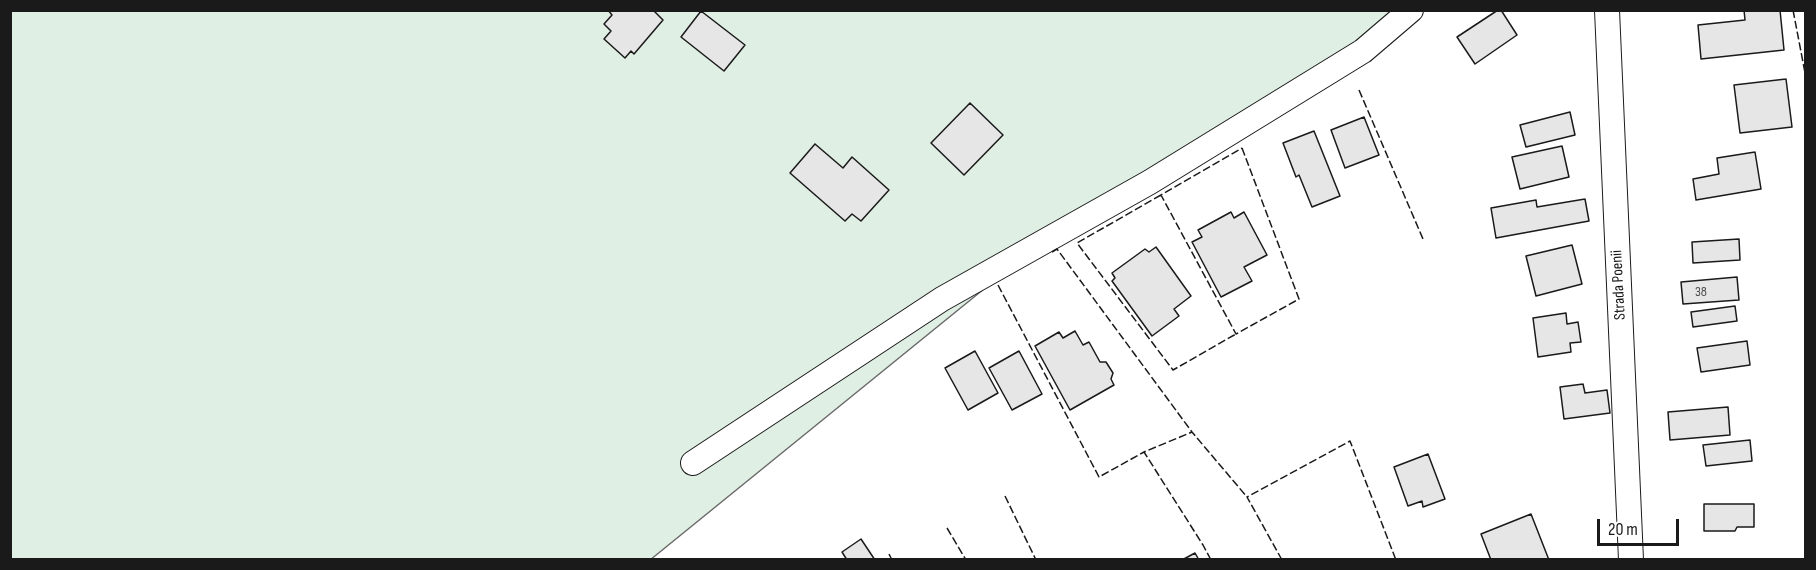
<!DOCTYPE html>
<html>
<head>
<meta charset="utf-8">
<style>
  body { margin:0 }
  #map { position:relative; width:1816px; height:570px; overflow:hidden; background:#fff; font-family:"Sofia Sans Condensed",sans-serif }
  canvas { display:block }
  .frame { position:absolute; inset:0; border:12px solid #1a1a1a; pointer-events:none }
  .scale { position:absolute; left:1597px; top:519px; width:82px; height:27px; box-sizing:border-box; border:3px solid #1a1a1a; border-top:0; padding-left:8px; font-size:18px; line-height:21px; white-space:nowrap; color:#1a1a1a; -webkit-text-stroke:4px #fff; paint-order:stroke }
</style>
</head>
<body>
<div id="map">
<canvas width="1816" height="570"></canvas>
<div class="frame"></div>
<div class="scale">20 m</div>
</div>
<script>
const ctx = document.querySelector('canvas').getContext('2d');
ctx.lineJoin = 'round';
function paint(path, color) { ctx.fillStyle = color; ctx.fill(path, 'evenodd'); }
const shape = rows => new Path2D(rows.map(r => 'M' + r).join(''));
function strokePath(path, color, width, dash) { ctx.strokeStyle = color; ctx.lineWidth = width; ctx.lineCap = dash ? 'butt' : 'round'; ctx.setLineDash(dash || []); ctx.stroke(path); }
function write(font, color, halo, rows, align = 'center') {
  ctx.font = font + ' "Sofia Sans Condensed",sans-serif'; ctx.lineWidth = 4.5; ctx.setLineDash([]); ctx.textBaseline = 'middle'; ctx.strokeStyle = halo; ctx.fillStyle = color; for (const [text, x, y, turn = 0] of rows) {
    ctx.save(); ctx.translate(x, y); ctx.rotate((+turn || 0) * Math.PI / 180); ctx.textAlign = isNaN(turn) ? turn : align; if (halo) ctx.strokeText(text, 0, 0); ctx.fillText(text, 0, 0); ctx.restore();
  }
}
const green = shape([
  [10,11,1422,11,1064,224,650,560,11,559,10,11]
]);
paint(green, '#e0efe3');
strokePath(green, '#6a6a6a', 1.5);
const building = shape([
  [653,10,663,20,634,54,631,51,625,58,604,39,611,31,604,24,612,15,608,10,653,10],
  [1498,10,1501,10,1517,35,1475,64,1457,37,1498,10],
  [1744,10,1780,10,1784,50,1701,59,1698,25,1745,20,1744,10],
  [701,11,745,45,724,71,681,37,701,11],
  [1786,79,1792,127,1740,133,1734,85,1786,79],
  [970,103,1003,135,964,175,931,143,970,103],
  [1570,112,1575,135,1526,147,1520,125,1570,112],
  [1364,117,1379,155,1345,168,1331,130,1364,117],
  [1314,131,1340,196,1312,207,1299,175,1296,177,1283,143,1314,131],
  [815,144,843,168,852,157,889,190,861,221,852,214,845,221,790,173,815,144],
  [1562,146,1569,177,1520,189,1512,157,1562,146],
  [1755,152,1761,189,1696,200,1693,179,1719,174,1717,158,1755,152],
  [1585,199,1589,221,1496,238,1491,208,1536,200,1537,207,1585,199],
  [1231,212,1234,218,1244,212,1267,255,1244,267,1252,281,1221,297,1192,242,1202,237,1198,230,1231,212],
  [1739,239,1740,260,1693,263,1692,242,1739,239],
  [1572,245,1582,284,1536,296,1526,256,1572,245],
  [1156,247,1191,296,1174,309,1179,316,1152,336,1112,281,1115,278,1112,273,1145,249,1149,252,1156,247],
  [1737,277,1739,300,1683,304,1681,282,1737,277],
  [1735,306,1737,321,1693,327,1691,312,1735,306],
  [1566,313,1567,324,1578,322,1581,342,1570,343,1571,352,1538,357,1533,318,1566,313],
  [1075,331,1083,345,1089,342,1100,362,1106,362,1113,373,1111,379,1114,385,1070,410,1035,346,1059,332,1063,338,1075,331],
  [1747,341,1750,365,1701,372,1697,348,1747,341],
  [975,351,998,393,968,410,945,368,975,351],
  [1019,351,1042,394,1012,410,989,368,1019,351],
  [1583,384,1585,393,1607,390,1610,413,1564,419,1560,387,1583,384],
  [1728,407,1730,435,1670,440,1668,412,1728,407],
  [1750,440,1752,461,1706,466,1703,445,1750,440],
  [1428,454,1445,499,1423,507,1422,501,1408,506,1394,467,1428,454],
  [1704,504,1754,504,1754,527,1737,527,1735,531,1704,531,1704,504],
  [1531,514,1549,560,1491,560,1481,534,1531,514],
  [861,539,875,560,847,560,842,552,861,539],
  [1195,553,1199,560,1182,560,1195,553]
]);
paint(building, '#e6e6e6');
strokePath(building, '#1a1a1a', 1.5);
const street = shape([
  [1607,10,1631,560],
  [693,463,942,299,1150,182,1363,51,1411,10]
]);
strokePath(street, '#1a1a1a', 26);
strokePath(street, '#fff', 24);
strokePath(shape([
  [1793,10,1806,78],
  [1359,90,1423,239],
  [1242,148,1299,299,1236,334,1161,195,1242,148],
  [1161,195,1077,243,1173,370,1236,334],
  [1052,252,1057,249,1192,432],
  [998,285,1099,477,1144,452],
  [1005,496,1036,560],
  [947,528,966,560],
  [889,554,892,560],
  [1211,560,1203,545,1144,452,1192,432,1247,497],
  [1282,560,1247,497,1350,441,1396,560]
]), '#1a1a1a', 1.5, [8, 3]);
write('14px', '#4d4d4d', null, [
  ["38",1701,292]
]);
write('16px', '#1a1a1a', '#fff', [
  ["Strada Poenii",1619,285,-93]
]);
</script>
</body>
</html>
